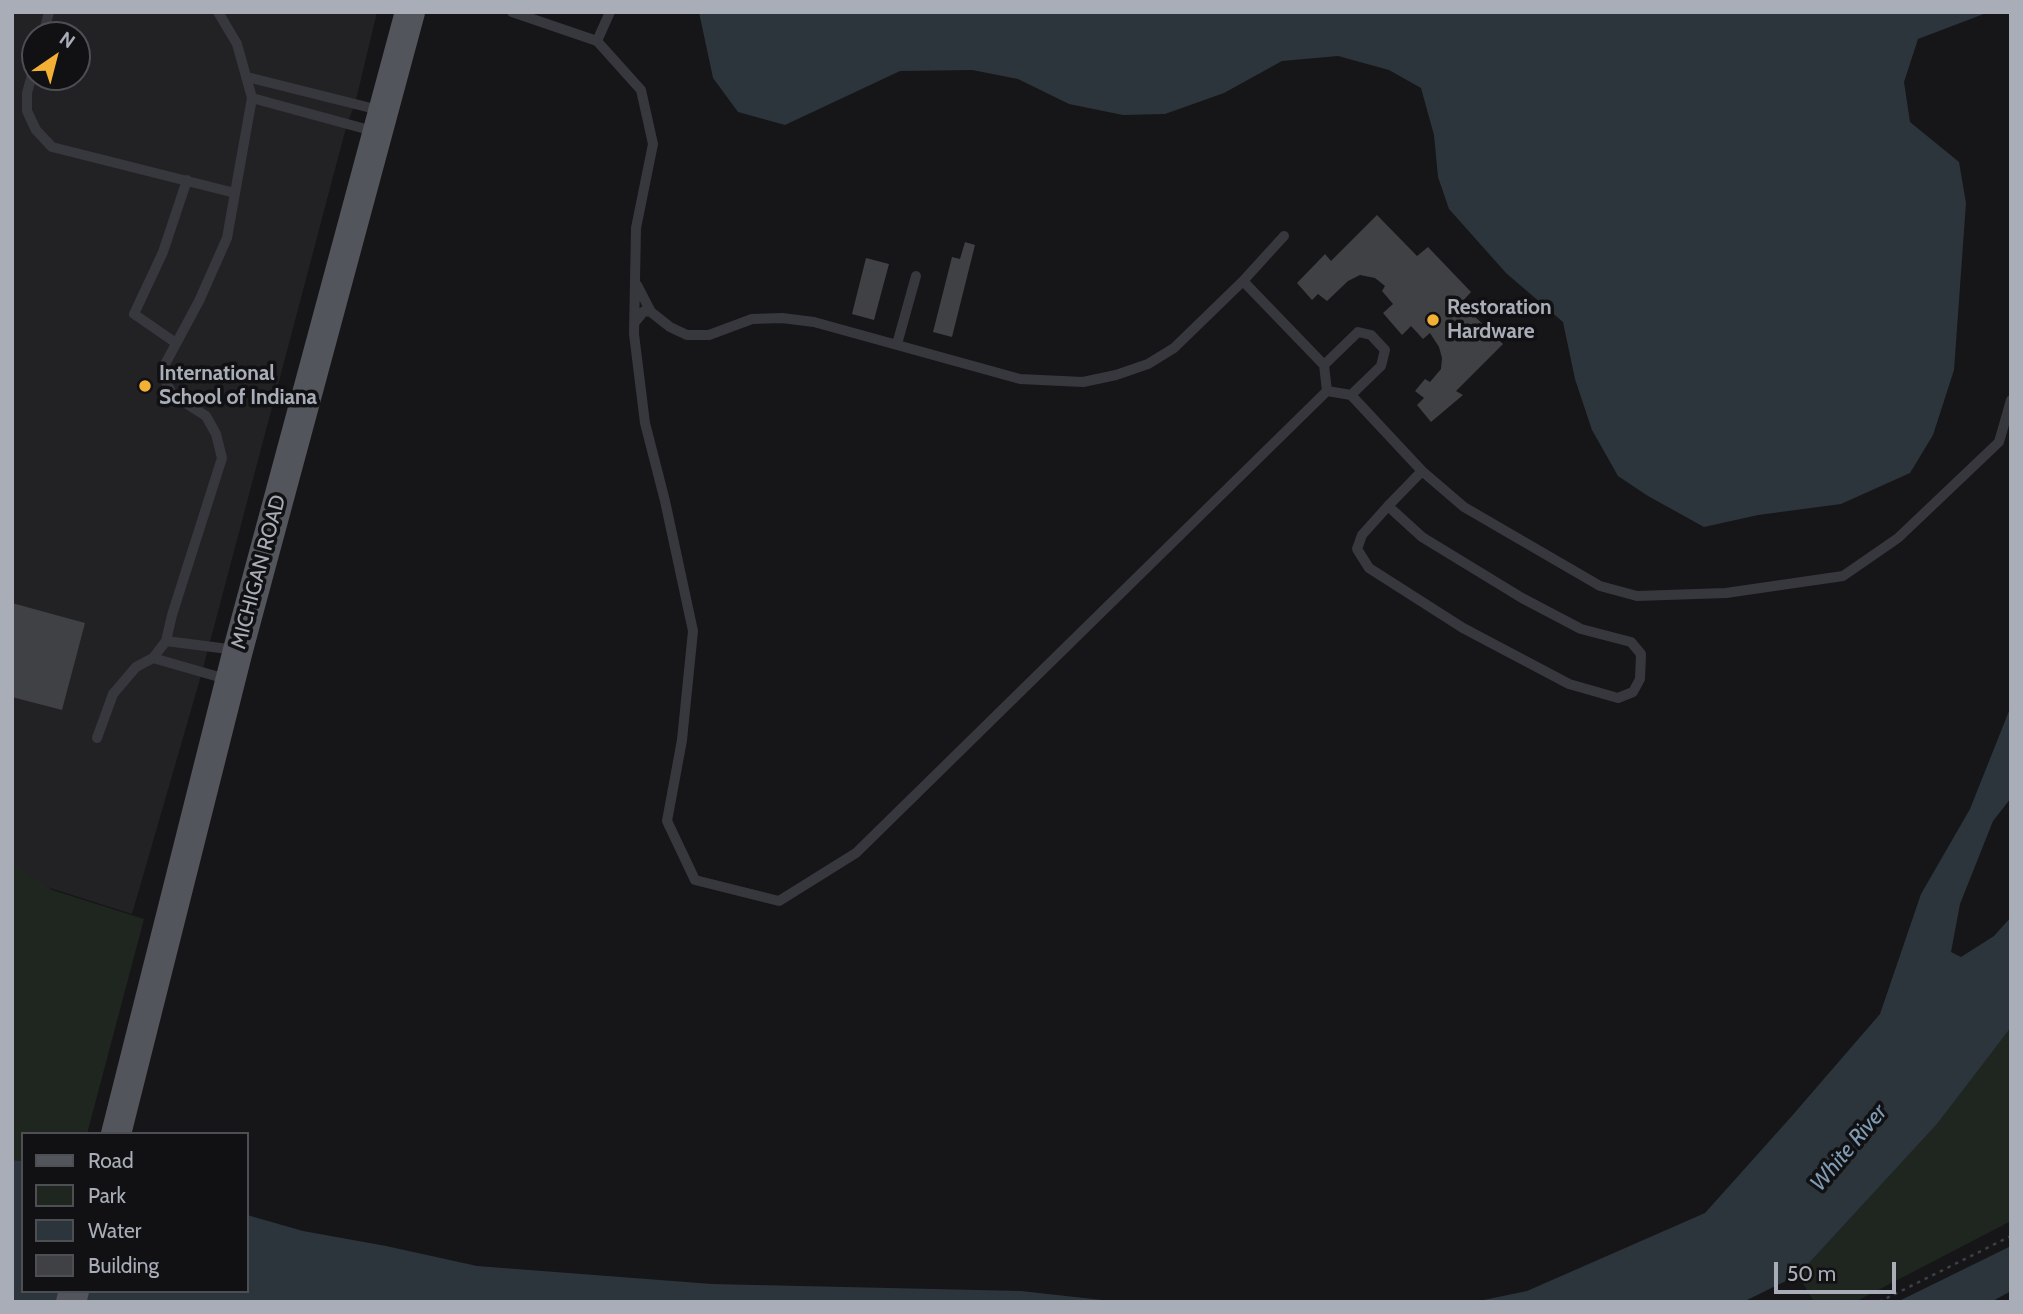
<!DOCTYPE html>
<html>
<head>
<meta charset="utf-8">
<style>
  body { margin:0 }
  #map { position:relative; width:2023px; height:1314px; overflow:hidden; background:#161618; font-family:Cabin,sans-serif }
  canvas { display:block }
  .frame { position:absolute; inset:0; border:14px solid #a8adb8; pointer-events:none }
  .legend { position:absolute; left:21px; top:1132px; width:228px; height:161px; box-sizing:border-box; background:#111113; border:2px solid #4d4f55; margin:0; padding:9px 12px; list-style:none; font-size:21px; color:#a8adb8 }
  .legend li { display:flex; align-items:center; gap:14px; height:35px }
  .legend b { width:35px; border:2px solid #4d4f55 }
  .north { position:absolute; left:21px; top:21px; width:70px; height:70px; box-sizing:border-box; background:#111113; border:2px solid #4d4f55; border-radius:50%; rotate:35deg; font-size:19px; font-weight:700; line-height:28px; text-align:center; color:#a8adb8 }
  .north::after { content:''; display:block; margin:auto; width:24px; height:32px; background:#f2b134; clip-path:polygon(50% 0,100% 100%,50% 72%,0 100%) }
  .scale { position:absolute; left:1774px; top:1262px; width:122px; height:32px; box-sizing:border-box; border:4px solid #a8adb8; border-top:0; padding-left:9px; font-size:21px; line-height:24px; white-space:nowrap; color:#a8adb8; -webkit-text-stroke:5px #111113; paint-order:stroke }
</style>
</head>
<body>
<div id="map">
<canvas width="2023" height="1314"></canvas>
<div class="frame"></div>
<ul class="legend">
<li><b style="height:9px;background:#53555c"></b>Road</li>
<li><b style="height:19px;background:#1e261f"></b>Park</li>
<li><b style="height:19px;background:#2c353c"></b>Water</li>
<li><b style="height:19px;background:#404145"></b>Building</li>
</ul>
<div class="north">N</div>
<div class="scale">50 m</div>
</div>
<script>
const ctx = document.querySelector('canvas').getContext('2d');
ctx.lineJoin = 'round';
function paint(path, color) { ctx.fillStyle = color; ctx.fill(path, 'evenodd'); }
const shape = rows => new Path2D(rows.map(r => 'M' + r).join(''));
function strokePath(path, color, width, dash) { ctx.strokeStyle = color; ctx.lineWidth = width; ctx.lineCap = dash ? 'butt' : 'round'; ctx.setLineDash(dash || []); ctx.stroke(path); }
function write(font, color, halo, rows, align = 'center') {
  ctx.font = font + ' Cabin,sans-serif'; ctx.lineWidth = 7; ctx.setLineDash([]); ctx.textBaseline = 'middle'; ctx.strokeStyle = halo; ctx.fillStyle = color; for (const [text, x, y, turn = 0] of rows) {
    ctx.save(); ctx.translate(x, y); ctx.rotate((+turn || 0) * Math.PI / 180); ctx.textAlign = isNaN(turn) ? turn : align; if (halo) ctx.strokeText(text, 0, 0); ctx.fillText(text, 0, 0); ctx.restore();
  }
}
paint(shape([
  [12,12,377,12,355,104,347,124,202,672,132,914,12,876],
  [35,35,77,35,77,77,35,77]
]), '#222225');
paint(shape([
  [12,863,52,890,144,919,87,1134,23,1134,23,1161,12,1160],
  [2011,1025,2011,1221,1855,1302,1814,1302,1798,1275,1937,1124]
]), '#1e261f');
paint(shape([
  [699,12,1989,12,1918,39,1904,82,1910,122,1959,162,1966,203,1954,370,1933,435,1910,473,1841,504,1758,515,1704,527,1648,496,1618,476,1592,430,1575,379,1563,322,1506,273,1449,209,1438,177,1434,135,1421,88,1389,70,1338,56,1282,61,1224,93,1165,114,1123,115,1069,104,1018,79,972,70,900,71,785,125,738,112,713,78],
  [2011,706,2011,798,1993,821,1960,904,1951,952,1961,957,1994,936,2011,917,2011,1027,1937,1124,1798,1275,1743,1302,1474,1302,1527,1291,1705,1213,1791,1117,1880,1014,1921,894,1970,809],
  [12,1160,23,1161,23,1291,247,1291,247,1215,303,1231,386,1246,477,1266,712,1284,1021,1291,1120,1302,12,1302],
  [2011,1246,2011,1291,1991,1302,1897,1302]
]), '#2c353c');
paint(shape([
  [1377,215,1417,256,1428,247,1471,292,1461,303,1503,344,1456,391,1463,395,1431,422,1417,405,1424,398,1415,391,1425,379,1430,382,1441,369,1442,358,1439,347,1430,333,1423,339,1411,326,1402,335,1383,313,1393,304,1382,291,1385,286,1375,278,1360,275,1348,281,1327,301,1318,294,1312,300,1297,283,1325,254,1331,261],
  [965,242,975,245,952,337,933,332,952,257,960,259],
  [866,258,889,264,874,320,852,314],
  [12,603,85,623,62,710,12,697]
]), '#404145');
strokePath(shape([
  [1879,1302,2011,1236]
]), '#3d3f44', 2.5, [3.5, 5]);
strokePath(shape([
  [218,12,237,44,252,98,227,238,199,301,163,368,166,382,173,395,206,416,216,434,222,458,172,615,166,641,236,650],
  [512,12,597,41,641,90,653,144,636,228,634,334,645,423,665,501,693,631,682,740,667,821,695,880,779,901,856,853,1327,391,1351,395,1422,471,1464,507,1600,586,1637,596,1726,593,1843,576,1898,538,1999,442,2011,400],
  [43,35,49,12],
  [597,41,610,12],
  [35,64,27,93,27,111,36,130,52,147,235,193],
  [247,77,379,110],
  [252,98,373,131],
  [1243,281,1284,236],
  [637,285,651,312],
  [635,322,644,311,651,312,670,327,687,335,709,335,752,319,782,318,814,322,1020,379,1083,382,1116,375,1148,364,1174,348,1243,281,1324,365,1327,391],
  [176,343,134,314,163,252,187,180],
  [897,344,916,276],
  [1324,365,1358,332,1371,335,1385,350,1381,366,1351,395],
  [1388,506,1422,537,1522,598,1581,629,1631,642,1641,654,1640,679,1633,692,1618,698,1569,684,1463,628,1369,568,1357,549,1362,535,1388,506,1422,471],
  [153,658,226,679],
  [97,738,113,694,136,667,153,658,166,641]
]), '#37383d', 10);
strokePath(shape([
  [116,1134,238,650,410,12],
  [71,1302,74,1291]
]), '#53555c', 30);
for (const [x, y, r, color] of [
  [1433,320,7,"#f2b134"],
  [145,386,7,"#f2b134"]
]) { const dot = new Path2D(); dot.arc(x, y, r, 0, 2 * Math.PI); ctx.fillStyle = color; ctx.fill(dot); strokePath(dot, '#111113', 2.5); }
write('bold 21px', '#a8adb8', '#111113', [
  ["Restoration",1447,308],
  ["Hardware",1447,332],
  ["International",159,374],
  ["School of Indiana",159,398]
], 'left');
write('21px', '#a8adb8', '#111113', [
  ["MICHIGAN ROAD",259,572,-75]
]);
write('italic 23px', '#7f9bb3', '#111113', [
  ["White River",1849,1148,-50]
]);
</script>
</body>
</html>
